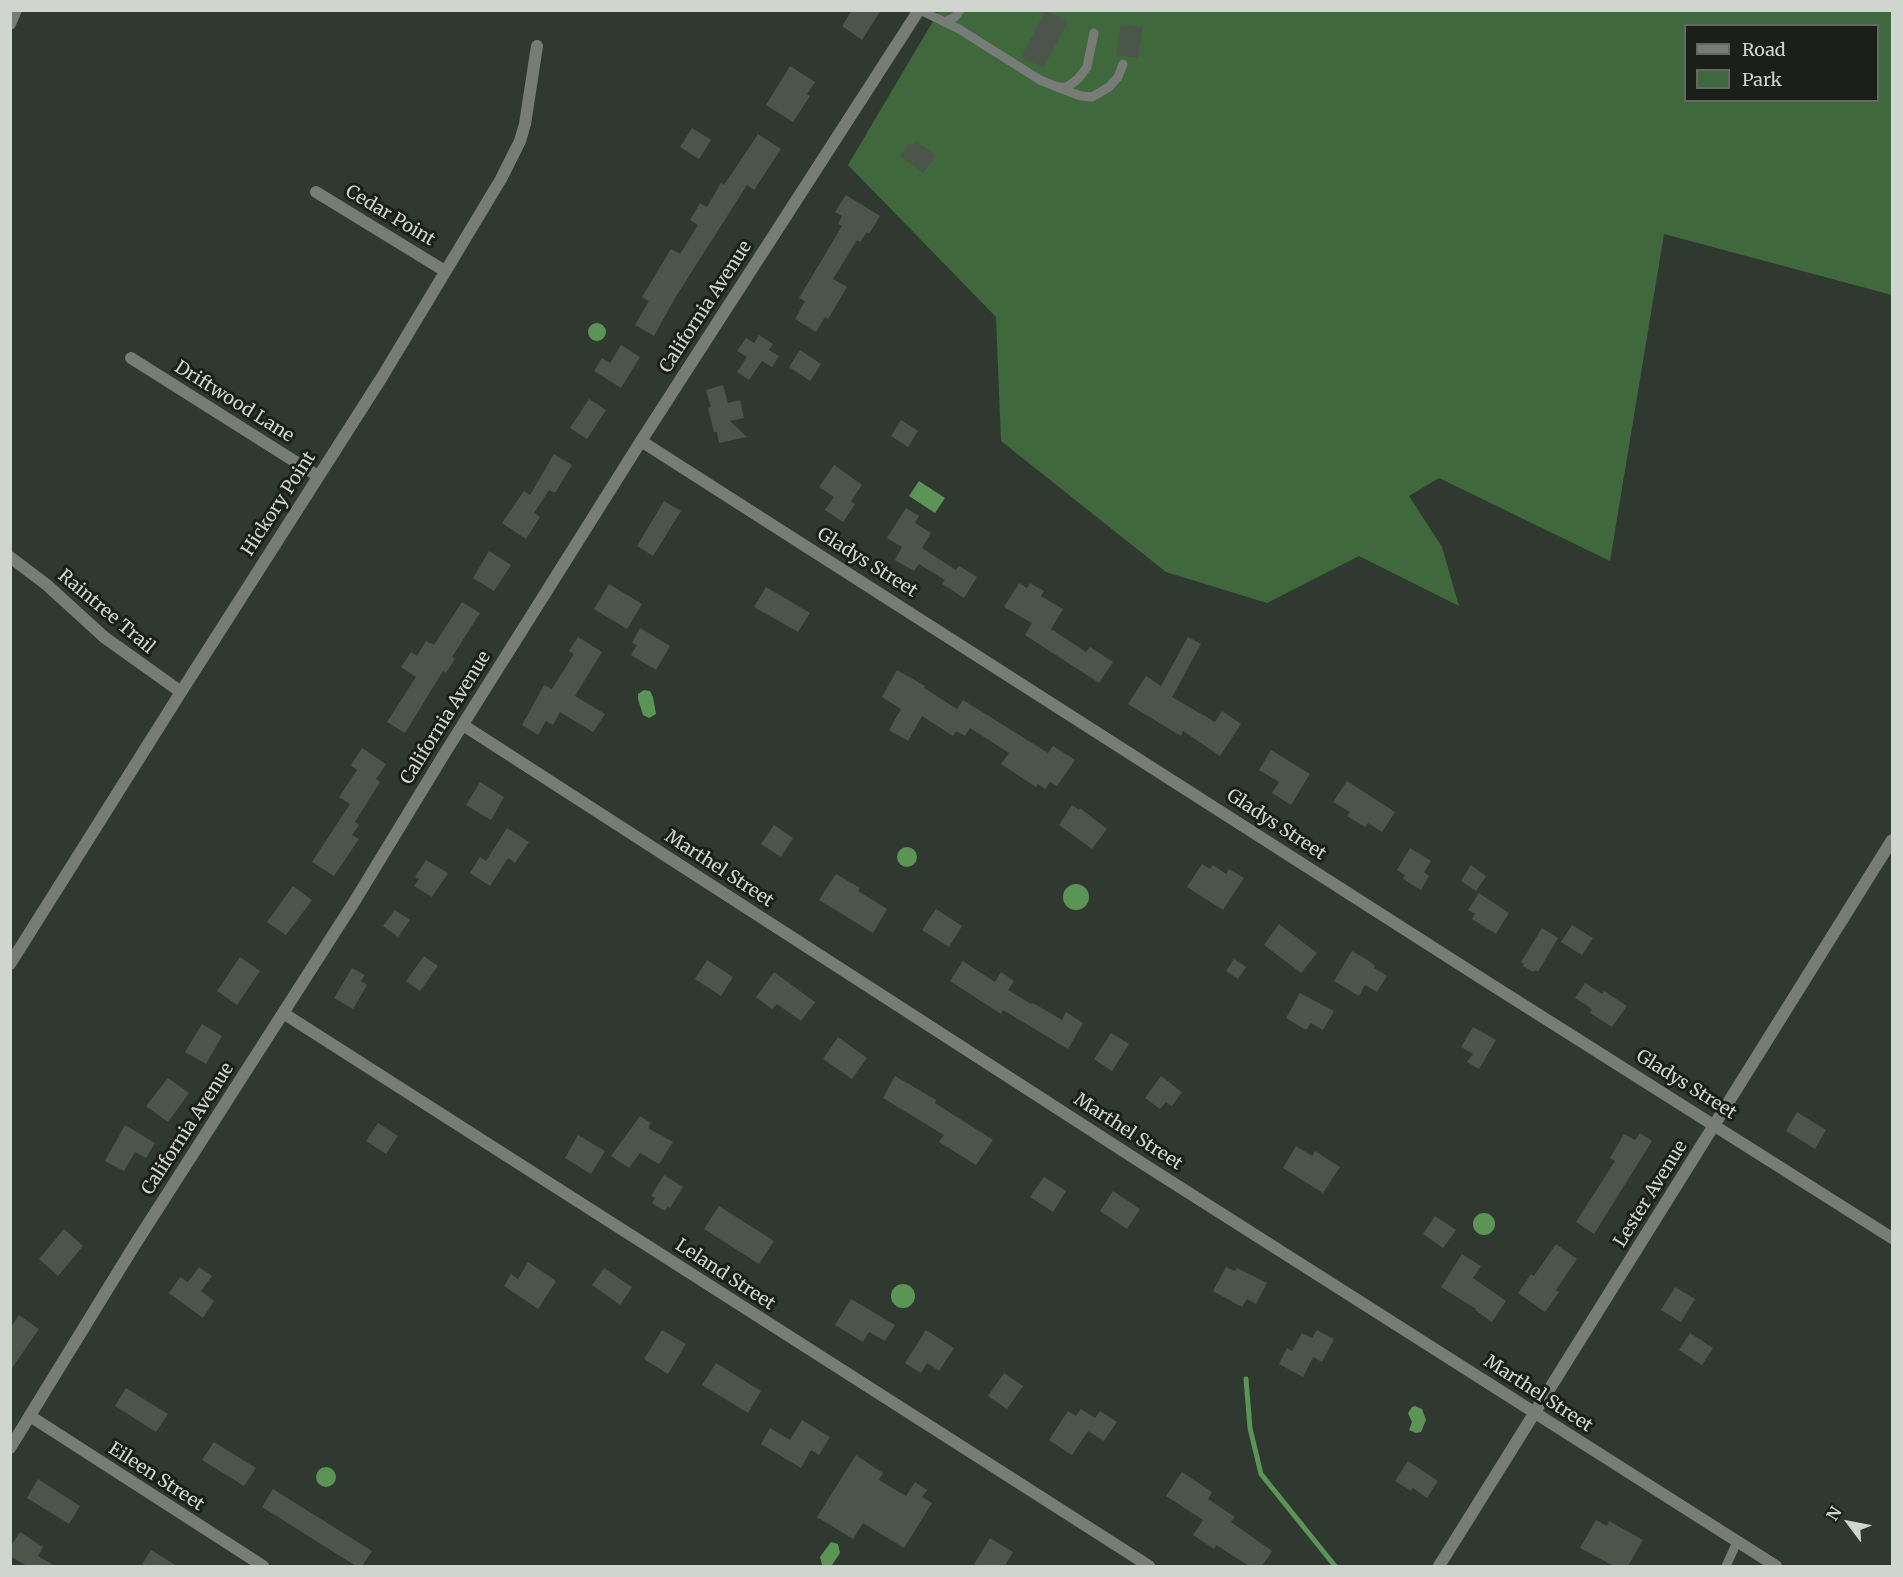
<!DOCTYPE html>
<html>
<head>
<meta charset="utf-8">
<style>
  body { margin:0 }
  #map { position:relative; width:1903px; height:1577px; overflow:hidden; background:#30392f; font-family:Merriweather,serif }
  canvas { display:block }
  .frame { position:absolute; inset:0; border:12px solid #d0d6cf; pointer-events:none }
  .legend { position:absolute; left:1684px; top:24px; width:195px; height:78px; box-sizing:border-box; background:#1b1f1a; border:2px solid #636862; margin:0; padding:8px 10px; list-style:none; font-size:18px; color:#d0d6cf }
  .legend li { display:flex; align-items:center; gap:12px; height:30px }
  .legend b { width:30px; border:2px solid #636862 }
  .north { position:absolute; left:1819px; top:1493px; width:60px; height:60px; -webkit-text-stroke:4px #1b1f1a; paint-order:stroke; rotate:302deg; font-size:16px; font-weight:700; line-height:24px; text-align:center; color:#d0d6cf }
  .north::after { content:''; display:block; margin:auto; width:21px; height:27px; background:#d0d6cf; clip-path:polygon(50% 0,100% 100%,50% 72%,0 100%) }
</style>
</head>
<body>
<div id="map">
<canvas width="1903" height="1577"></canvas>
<div class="frame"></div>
<ul class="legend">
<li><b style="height:8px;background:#787c77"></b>Road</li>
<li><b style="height:16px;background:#3f693c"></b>Park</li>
</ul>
<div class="north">N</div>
</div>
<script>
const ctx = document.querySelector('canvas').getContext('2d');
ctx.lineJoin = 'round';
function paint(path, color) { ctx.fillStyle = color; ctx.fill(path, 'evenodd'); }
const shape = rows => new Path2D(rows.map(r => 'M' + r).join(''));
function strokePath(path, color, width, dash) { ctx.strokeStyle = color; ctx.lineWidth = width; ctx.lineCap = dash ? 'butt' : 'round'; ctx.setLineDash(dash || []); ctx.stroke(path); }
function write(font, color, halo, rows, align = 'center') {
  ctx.font = font + ' Merriweather,serif'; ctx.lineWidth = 6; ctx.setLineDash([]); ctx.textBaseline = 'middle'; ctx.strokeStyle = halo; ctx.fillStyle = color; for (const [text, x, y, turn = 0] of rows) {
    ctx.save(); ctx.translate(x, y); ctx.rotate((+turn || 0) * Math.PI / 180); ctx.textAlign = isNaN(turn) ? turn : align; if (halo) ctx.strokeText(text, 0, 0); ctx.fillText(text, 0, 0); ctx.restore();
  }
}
paint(shape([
  [939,11,1892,11,1892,295,1664,234,1610,561,1439,478,1409,496,1442,547,1459,606,1359,556,1267,603,1166,572,1001,441,996,317,848,165],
  [1686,26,1878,26,1878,100,1686,100]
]), '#3f693c');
paint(shape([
  '588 332a9 9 0 1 1 18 0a9 9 0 1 1-18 0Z',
  [919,481,945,498,935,513,909,496],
  [644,690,650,691,653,697,656,714,649,718,643,715,638,699,638,694],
  '897 857a10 10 0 1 1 20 0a10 10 0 1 1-20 0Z',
  '1063 897a13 13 0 1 1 26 0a13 13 0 1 1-26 0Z',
  '1473 1224a11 11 0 1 1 22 0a11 11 0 1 1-22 0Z',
  '891 1296a12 12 0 1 1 24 0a12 12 0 1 1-24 0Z',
  [1415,1406,1422,1409,1426,1420,1421,1432,1416,1433,1409,1430,1412,1422,1408,1413,1412,1407],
  '316 1477a10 10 0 1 1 20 0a10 10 0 1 1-20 0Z',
  [831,1542,838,1544,840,1553,832,1565,826,1566,822,1565,820,1557]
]), '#5a9555');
strokePath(shape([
  [1246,1379,1250,1428,1261,1474,1335,1566]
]), '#5a9555', 5);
paint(shape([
  [852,10,881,10,862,40,842,26],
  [1046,10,1068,22,1043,68,1021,57],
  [1121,24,1143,27,1138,58,1116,55],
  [790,66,815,82,807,94,810,96,793,122,766,105],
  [692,128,711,140,699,159,680,147],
  [758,134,781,149,754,190,747,185,675,298,654,336,635,325,649,301,642,297,671,249,680,254,698,225,690,220,700,203,707,207,721,183,724,185],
  [916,141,936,155,923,173,900,156,909,143,913,145],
  [846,195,880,216,869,234,867,232,860,242,857,240,833,279,847,287,828,319,825,317,816,332,795,319,805,301,799,298,842,226,838,224,842,216,835,212],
  [759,335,773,344,769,350,779,356,772,367,762,361,749,380,737,372,747,357,737,351,746,338,754,343],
  [621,345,640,357,621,388,594,371,602,358,610,363],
  [800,350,821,364,810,381,789,367],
  [723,385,728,403,740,400,744,418,730,421,747,437,719,443,717,432,714,432,708,408,711,407,706,390],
  [589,399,606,410,587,439,570,428],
  [901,420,918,431,908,447,891,436],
  [554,454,572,465,555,493,549,490,534,513,540,517,526,539,502,523,524,491,530,495],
  [834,465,862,485,851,501,855,504,843,522,825,510,834,497,819,487],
  [664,501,681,511,653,556,637,546],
  [906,508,919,516,915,523,931,533,922,548,956,570,959,566,977,577,964,598,942,584,945,580,919,564,914,571,895,560,902,547,887,538],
  [489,551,511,565,494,591,473,578],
  [1019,583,1027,588,1030,583,1044,591,1041,596,1063,609,1051,629,1086,652,1090,647,1113,662,1099,683,1025,635,1032,623,1004,607],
  [609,584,642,604,627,629,594,609],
  [766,587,810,613,798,632,754,607],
  [462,602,480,613,452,657,455,659,446,673,443,671,405,733,387,722,416,677,401,667,411,652,417,656,426,641,434,645],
  [640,628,670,646,656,670,631,655,637,645,632,643],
  [578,637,602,652,575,696,605,714,593,732,560,712,553,725,546,721,538,735,522,725,544,685,552,689,574,654,569,651],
  [1188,637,1201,644,1172,697,1215,722,1222,711,1241,724,1220,756,1183,731,1181,736,1128,704,1146,676,1161,686],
  [897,670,925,686,924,688,957,709,963,700,1048,753,1053,746,1075,760,1057,786,1050,782,1045,789,1038,784,1036,787,1001,764,1009,753,970,728,965,736,956,731,953,736,922,716,908,741,889,730,901,709,882,697],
  [362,748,386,764,376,779,380,782,355,822,359,825,352,835,359,839,334,876,312,862,350,804,339,797,357,770,351,765],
  [1271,750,1310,774,1291,805,1272,793,1279,782,1259,770],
  [1347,781,1395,812,1382,832,1368,823,1365,827,1347,816,1350,812,1333,802],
  [480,782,504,797,491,820,466,805],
  [1072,805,1079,810,1080,808,1107,829,1092,849,1059,825],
  [774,825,793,838,781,857,761,844],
  [507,828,529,842,515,863,508,858,490,886,470,873,480,857,486,861],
  [1410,848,1431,861,1424,872,1429,876,1421,890,1403,879,1405,875,1397,870],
  [426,860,448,873,432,897,414,886,419,879,415,877],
  [1202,864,1210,869,1213,865,1226,874,1229,869,1244,878,1223,910,1187,887],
  [1471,865,1486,876,1476,891,1461,881],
  [836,874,860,888,858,891,887,909,873,933,819,900],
  [293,886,312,900,286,935,267,922],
  [1479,893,1509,913,1496,934,1472,919,1475,914,1468,910],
  [936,909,962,926,949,947,922,930],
  [395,910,410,920,398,937,383,926],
  [1279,924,1317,953,1301,973,1264,945],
  [1572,925,1593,938,1582,955,1561,942],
  [1542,928,1558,938,1538,972,1535,970,1533,972,1523,966,1524,964,1521,962],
  [1352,951,1369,961,1375,966,1374,968,1387,976,1377,992,1365,985,1359,996,1334,981],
  [424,956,438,966,420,991,406,981],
  [240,957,260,971,237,1005,217,991],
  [1234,959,1246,967,1238,979,1226,971],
  [707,960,733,977,721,996,695,979],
  [963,961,995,982,1001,972,1014,981,1008,990,1031,1004,1033,1003,1062,1020,1066,1012,1083,1023,1068,1049,1003,1010,1001,1014,950,981],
  [352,968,365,975,361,981,367,985,353,1009,334,998],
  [774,972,815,1002,801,1021,777,1004,772,1009,756,997],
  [1585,983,1602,994,1604,991,1627,1006,1612,1027,1590,1013,1592,1009,1575,998],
  [1300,993,1334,1011,1323,1030,1311,1023,1306,1030,1286,1018],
  [202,1024,222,1036,206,1064,185,1052],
  [1473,1027,1496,1040,1479,1069,1467,1062,1473,1054,1461,1047],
  [1111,1033,1129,1044,1112,1071,1094,1059],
  [838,1037,867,1058,852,1079,823,1059],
  [895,1076,936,1100,935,1103,993,1140,976,1165,939,1142,944,1135,883,1098],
  [1161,1076,1182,1092,1172,1106,1166,1102,1160,1109,1145,1098],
  [168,1078,189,1093,168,1122,146,1106],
  [1797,1112,1826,1130,1815,1149,1786,1131],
  [640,1116,651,1123,648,1128,673,1142,659,1164,640,1153,629,1168,611,1156],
  [378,1123,398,1136,386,1154,366,1141],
  [125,1125,155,1143,146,1158,135,1152,124,1171,105,1161],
  [1640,1133,1652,1141,1594,1234,1576,1222,1615,1161,1610,1158,1624,1134,1635,1140],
  [578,1135,605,1151,591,1174,565,1158],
  [1296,1146,1312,1156,1315,1151,1340,1167,1323,1193,1283,1168],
  [664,1175,683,1187,670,1208,668,1206,665,1211,652,1203,655,1198,651,1196],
  [1044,1177,1066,1191,1053,1212,1030,1197],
  [1113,1191,1140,1209,1127,1229,1100,1211],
  [719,1206,774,1241,759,1264,704,1229],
  [1435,1216,1456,1230,1443,1248,1423,1234],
  [64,1229,83,1246,58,1276,39,1259],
  [1556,1244,1577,1259,1556,1290,1559,1292,1545,1312,1518,1293,1531,1274,1534,1276],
  [1462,1254,1481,1266,1473,1278,1506,1301,1492,1322,1475,1310,1476,1309,1441,1287],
  [528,1262,556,1281,538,1309,504,1286,511,1274,518,1279],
  [199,1267,212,1276,201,1291,214,1301,203,1318,169,1293,180,1277,188,1282],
  [1226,1267,1235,1271,1237,1268,1267,1283,1256,1304,1247,1299,1242,1307,1213,1291],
  [604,1268,632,1287,620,1305,592,1285],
  [1675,1287,1695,1299,1681,1322,1661,1310],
  [851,1299,895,1325,885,1341,869,1332,863,1342,835,1325],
  [19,1315,39,1329,10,1371,10,1328],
  [662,1330,686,1344,668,1374,644,1359],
  [926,1330,954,1348,939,1371,927,1363,921,1373,905,1363],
  [1317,1330,1334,1339,1322,1362,1313,1357,1303,1377,1279,1364,1287,1348,1292,1351,1302,1333,1312,1338],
  [1690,1333,1713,1348,1702,1365,1679,1350],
  [716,1363,761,1391,748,1413,702,1385],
  [1004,1373,1023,1386,1007,1409,988,1396],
  [126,1388,168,1414,156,1432,115,1406],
  [1081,1409,1095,1418,1100,1411,1117,1422,1104,1441,1088,1431,1072,1455,1049,1440,1068,1411,1076,1416],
  [802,1420,830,1437,819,1455,811,1450,801,1468,761,1444,770,1428,790,1440],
  [214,1442,256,1468,244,1486,202,1460],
  [856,1455,883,1473,879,1480,906,1496,915,1482,927,1490,922,1497,932,1503,904,1548,863,1523,853,1539,817,1517],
  [1408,1461,1438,1481,1427,1498,1413,1488,1411,1491,1395,1481],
  [1182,1472,1212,1492,1208,1499,1235,1517,1231,1522,1272,1551,1262,1566,1249,1566,1216,1545,1214,1549,1193,1535,1203,1520,1166,1496],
  [38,1479,80,1506,69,1524,27,1498],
  [273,1489,372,1551,362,1566,356,1566,262,1507],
  [1596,1520,1607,1526,1609,1521,1643,1540,1628,1566,1614,1566,1580,1548],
  [20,1532,43,1547,38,1556,55,1566,27,1566,10,1556,10,1547],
  [990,1538,1013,1552,1005,1566,973,1566],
  [151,1550,177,1566,141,1566]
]), '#4b554a');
strokePath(shape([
  [920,10,959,29,1040,80,1057,87,1067,87,1078,79,1087,67,1094,33],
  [944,22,955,17,960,10],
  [1059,88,1081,96,1092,97,1109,87,1118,77,1123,64],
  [1726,1566,1737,1542]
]), '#787c77', 9);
strokePath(shape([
  [10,24,16,10],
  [316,192,445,271],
  [131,358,318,476],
  [641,441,1484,980,1892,1238],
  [10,557,47,585,104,637,181,692],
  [463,725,1145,1165,1776,1566],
  [10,964,181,692,382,377,501,179,520,141,525,124,537,46],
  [283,1013,1149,1566],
  [30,1416,263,1566],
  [10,1448,134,1246,356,899,443,756,641,441,919,10],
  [1439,1566,1892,840]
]), '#787c77', 12);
write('18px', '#d0d6cf', '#1b1f1a', [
  ["Cedar Point",390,216,31],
  ["California Avenue",706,307,-57],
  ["Driftwood Lane",234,402,32],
  ["Hickory Point",279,504,-57],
  ["Gladys Street",867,563,32],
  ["Raintree Trail",106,612,40],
  ["California Avenue",446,718,-58],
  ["Gladys Street",1276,825,33],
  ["Marthel Street",719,869,33],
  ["Gladys Street",1686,1085,32],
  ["California Avenue",188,1129,-57],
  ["Marthel Street",1128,1132,33],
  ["Lester Avenue",1651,1194,-58],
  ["Leland Street",725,1275,33],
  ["Marthel Street",1538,1394,33],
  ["Eileen Street",156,1477,33]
]);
</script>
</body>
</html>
